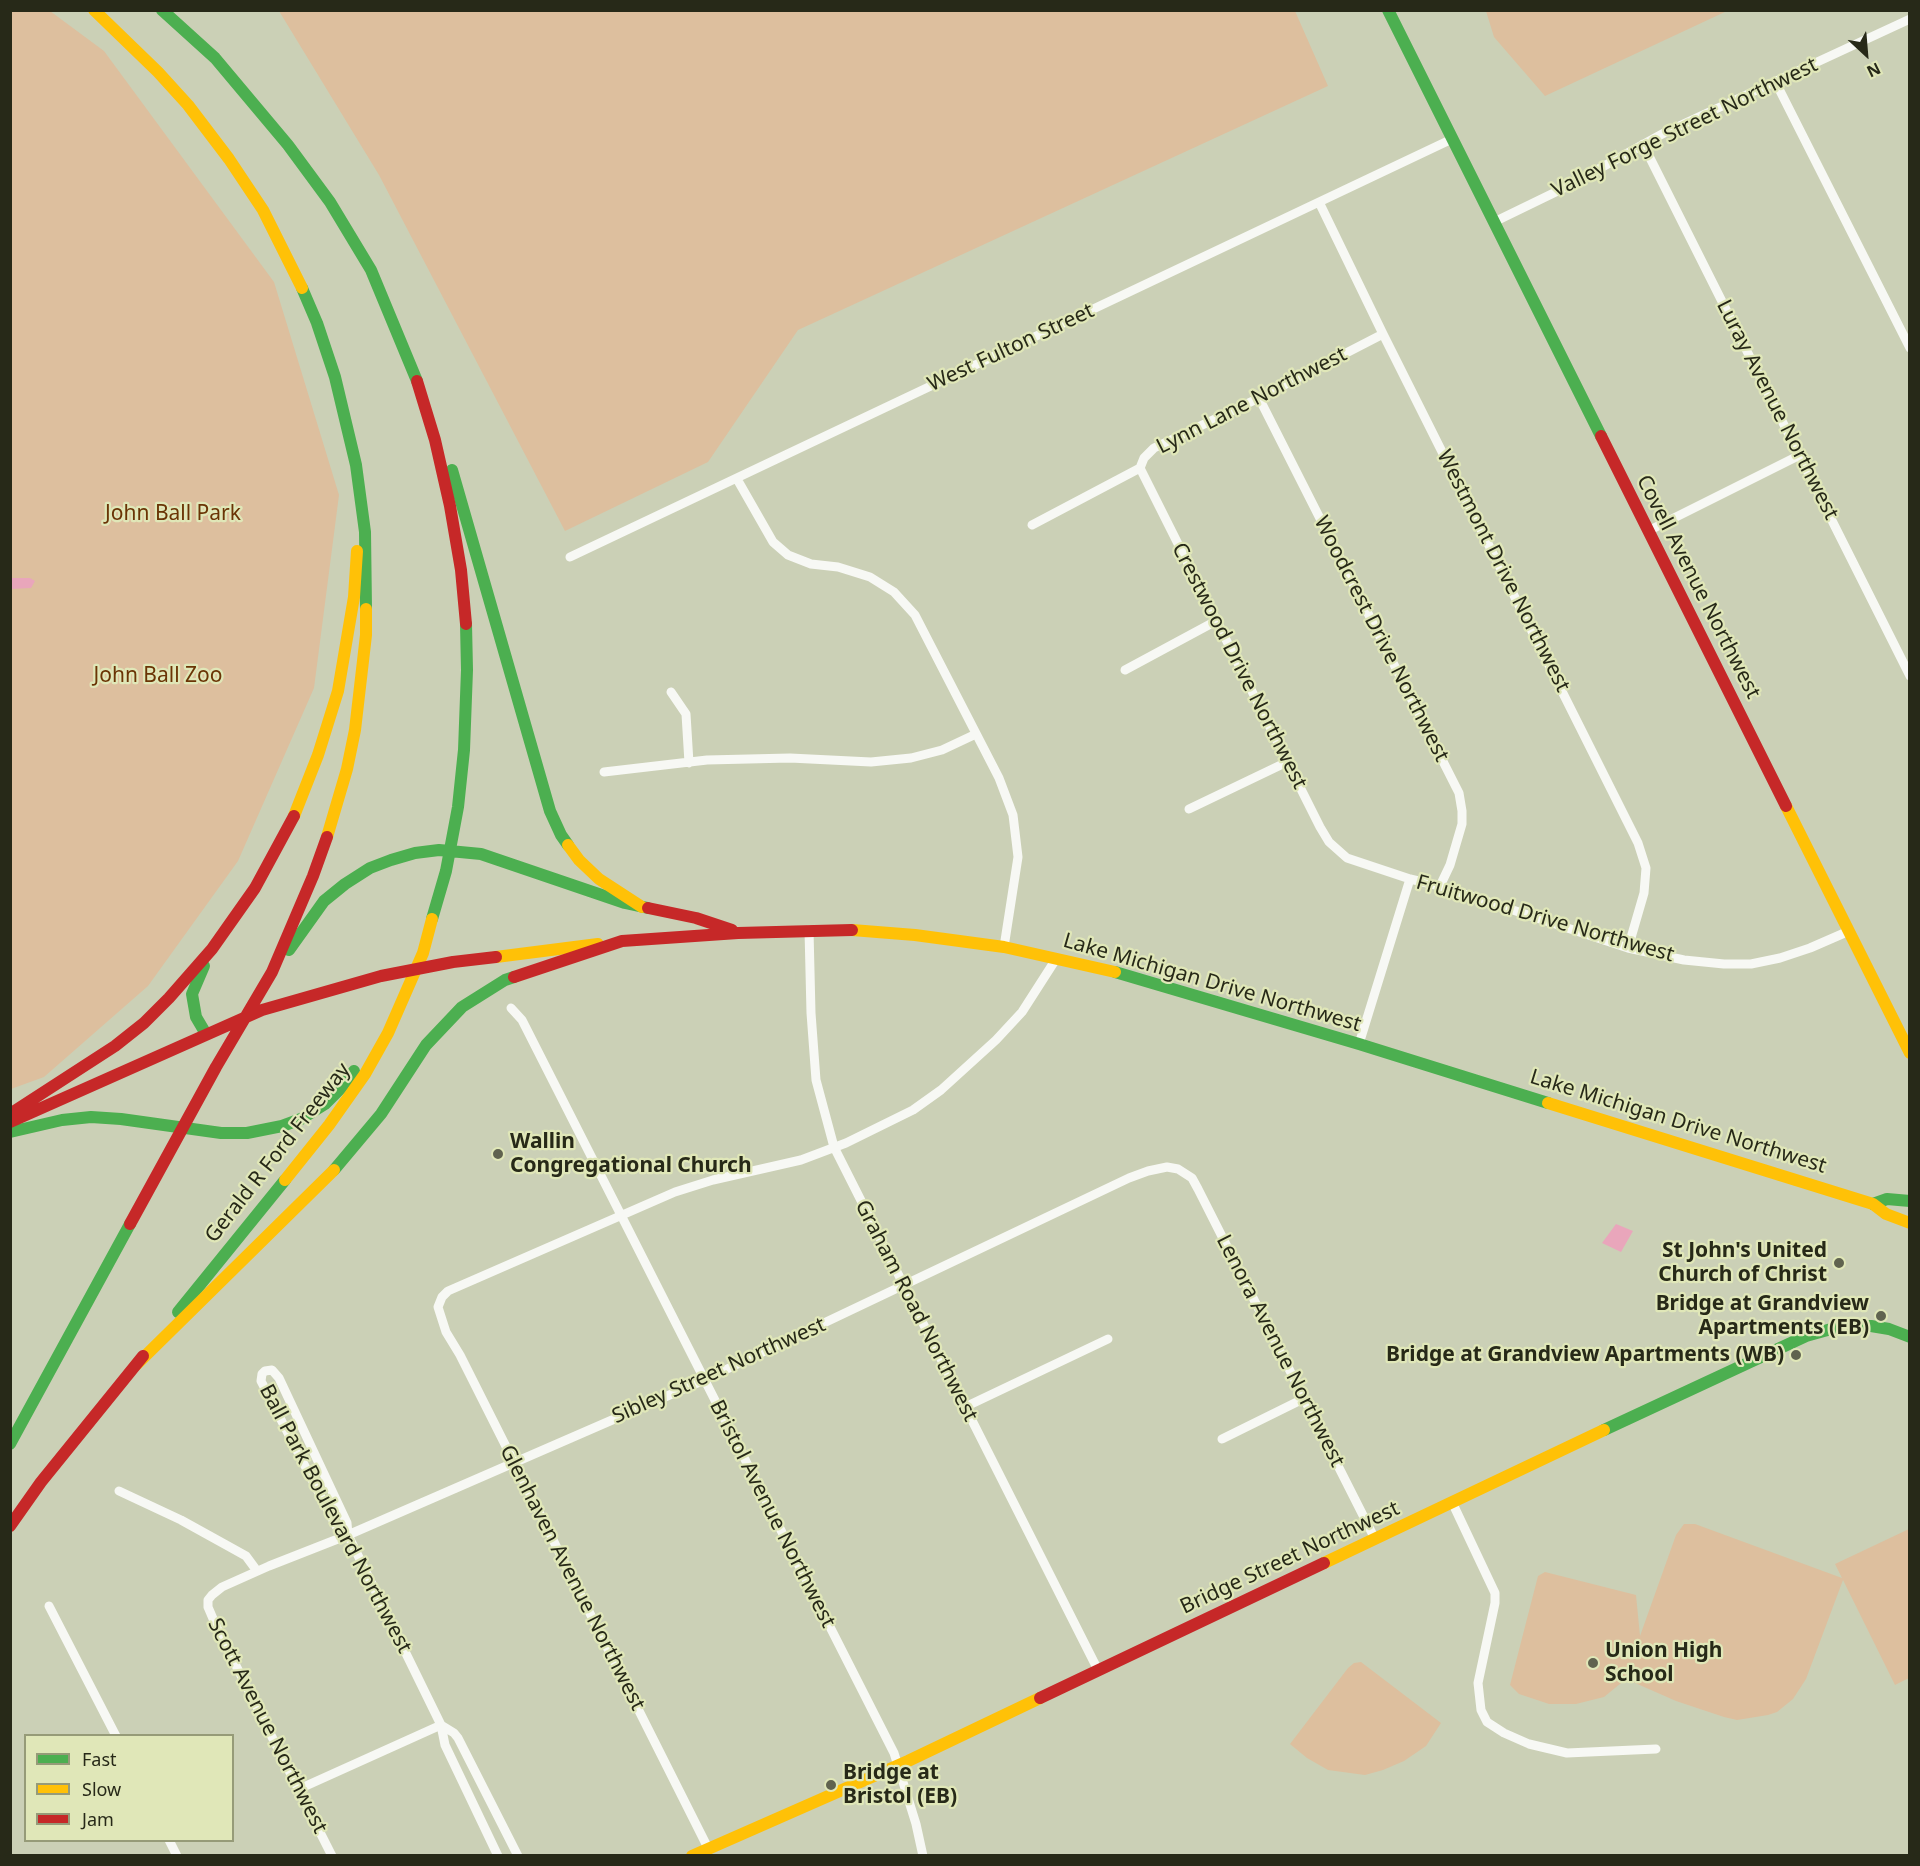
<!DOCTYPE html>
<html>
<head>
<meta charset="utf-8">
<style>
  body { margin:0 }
  #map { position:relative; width:1920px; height:1866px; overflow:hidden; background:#cbd0b6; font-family:"Noto Sans",sans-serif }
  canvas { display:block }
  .frame { position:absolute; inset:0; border:12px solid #272918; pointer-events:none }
  .legend { position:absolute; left:24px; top:1734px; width:210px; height:108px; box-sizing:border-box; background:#e0e7b8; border:2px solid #969b78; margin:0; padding:8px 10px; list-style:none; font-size:18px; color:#272918 }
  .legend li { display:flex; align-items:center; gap:12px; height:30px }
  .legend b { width:30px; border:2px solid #969b78 }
  .north { position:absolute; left:1836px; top:24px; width:60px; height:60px; -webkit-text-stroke:4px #e0e7b8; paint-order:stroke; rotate:154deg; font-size:16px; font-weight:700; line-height:24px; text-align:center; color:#272918 }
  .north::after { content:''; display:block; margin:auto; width:21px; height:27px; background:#272918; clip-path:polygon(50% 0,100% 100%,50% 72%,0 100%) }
</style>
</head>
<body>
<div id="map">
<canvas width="1920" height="1866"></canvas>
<div class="frame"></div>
<ul class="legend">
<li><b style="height:8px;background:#4caf50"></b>Fast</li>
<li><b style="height:8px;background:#ffc107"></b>Slow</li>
<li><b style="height:8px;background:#c62828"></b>Jam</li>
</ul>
<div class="north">N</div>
</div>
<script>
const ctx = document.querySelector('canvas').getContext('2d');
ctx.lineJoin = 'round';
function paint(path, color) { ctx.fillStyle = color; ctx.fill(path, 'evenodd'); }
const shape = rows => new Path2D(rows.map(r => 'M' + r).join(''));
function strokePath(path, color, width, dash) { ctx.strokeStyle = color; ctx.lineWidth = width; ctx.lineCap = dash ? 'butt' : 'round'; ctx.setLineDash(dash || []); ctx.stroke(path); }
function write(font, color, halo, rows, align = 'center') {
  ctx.font = font + ' "Noto Sans",sans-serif'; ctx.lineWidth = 4.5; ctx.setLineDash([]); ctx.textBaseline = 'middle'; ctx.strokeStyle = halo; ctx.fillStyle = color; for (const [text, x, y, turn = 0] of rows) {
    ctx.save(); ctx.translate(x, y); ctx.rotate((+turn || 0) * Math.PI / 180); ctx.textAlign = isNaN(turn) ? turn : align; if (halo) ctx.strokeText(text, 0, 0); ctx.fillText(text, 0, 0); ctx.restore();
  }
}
paint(shape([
  [10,11,50,11,104,51,274,282,339,495,314,688,238,861,148,986,44,1077,11,1089],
  [279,11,1295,11,1328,86,798,330,708,462,565,531,379,175],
  [1486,11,1486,10,1727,11,1545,96,1494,37],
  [1684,1524,1695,1524,1842,1578,1835,1564,1909,1529,1909,1678,1895,1685,1843,1580,1806,1679,1793,1699,1777,1712,1768,1715,1737,1720,1724,1717,1676,1701,1626,1679,1604,1697,1576,1704,1549,1704,1519,1694,1510,1685,1538,1576,1545,1572,1636,1595,1640,1636,1676,1535],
  [1361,1662,1441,1723,1426,1746,1404,1761,1383,1770,1365,1775,1328,1770,1307,1758,1290,1744,1348,1668,1354,1663]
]), '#ddbf9e');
paint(shape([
  [11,578,30,578,35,581,31,588,11,589],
  [1616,1224,1633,1231,1621,1252,1602,1243]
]), '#e9a6bb');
strokePath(shape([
  [1775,81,1910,348],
  [1643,144,1910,676],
  [1319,202,1383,334,1638,843,1646,868,1644,893,1628,948],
  [1494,222,1566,187,1664,133,1910,19],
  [1259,398,1459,793,1462,811,1462,824,1450,865,1440,886],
  [1140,468,1320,827,1329,842,1347,858,1410,879,1440,886,1628,948,1684,960,1724,964,1751,964,1780,958,1810,948,1849,931],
  [737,479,773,542,788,555,811,564,838,567,870,577,894,592,915,615,999,778,1013,815,1018,857,1004,947],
  [1032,525,1140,468,1144,458,1154,448,1259,398,1383,334],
  [1648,531,1800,455],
  [570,557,1452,139],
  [1125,670,1216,621],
  [671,692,686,714,689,763],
  [604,772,707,760,790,758,871,762,911,758,942,750,976,734],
  [1189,809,1287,762],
  [809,930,811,1013,816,1080,834,1147,1098,1670],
  [511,1008,522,1020,894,1753,916,1824,923,1856],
  [1359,1044,1410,879],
  [965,1407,1108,1339],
  [1222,1439,1303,1399],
  [119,1491,181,1520,228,1546,246,1556,257,1571],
  [1452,1502,1495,1593,1495,1603,1478,1683,1481,1710,1487,1722,1504,1733,1529,1744,1567,1753,1656,1749],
  [348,1535,347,1523,279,1378,272,1370,265,1371,262,1374,261,1381,336,1526,339,1531,348,1535,441,1725,454,1733,458,1738,518,1856],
  [49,1606,116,1736],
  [441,1725,445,1745,498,1856],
  [299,1789,441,1725],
  [169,1840,177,1856],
  [708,1848,460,1355,446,1332,438,1307,442,1297,448,1291,675,1192,713,1180,801,1160,846,1143,913,1110,941,1090,996,1040,1022,1012,1056,959],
  [332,1856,217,1628,208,1607,208,1600,212,1595,222,1587,269,1566,348,1535,704,1380,1129,1178,1148,1171,1167,1167,1178,1169,1192,1178,1198,1189,1375,1539]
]), '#f7f8f4', 9);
strokePath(shape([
  [162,10,215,58,288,145,330,202,371,270,417,381],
  [1388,10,1601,436],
  [302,288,317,323,335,377,356,465,365,532,366,609],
  [452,470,550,811,561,835,568,845],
  [432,919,446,871,458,807,464,750,467,670,466,624],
  [289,950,324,901,345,884,370,868,391,860,415,853,439,850,481,854,625,903,648,908],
  [204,966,192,994,196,1017,206,1034],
  [1115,972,1359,1044,1548,1103],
  [10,1132,62,1120,91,1117,121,1119,221,1133,247,1133,282,1126,301,1119,325,1104,342,1087,354,1071],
  [334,1170,381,1114,426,1045,462,1007,505,980,514,977],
  [1873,1204,1887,1199,1910,1201],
  [178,1312,285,1180],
  [1604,1430,1806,1336,1842,1326,1871,1326,1889,1329,1910,1337],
  [10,1444,130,1224]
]), '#4caf50', 12);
strokePath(shape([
  [94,10,158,72,188,105,229,159,263,210,302,288],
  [1786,806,1910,1053],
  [294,816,318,755,338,691,354,597,357,551],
  [327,837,347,769,355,730,366,635,366,609],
  [568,845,579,860,599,879,642,907],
  [852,930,915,935,1004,947,1115,972],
  [496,957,598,944],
  [1548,1103,1873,1204,1886,1214,1910,1223],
  [285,1180,329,1125,365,1074,388,1033,423,953,432,919],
  [136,1365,334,1170],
  [1324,1563,1604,1430],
  [692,1856,908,1761,1040,1698]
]), '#ffc107', 12);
strokePath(shape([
  [417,381,435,440,450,506,461,570,466,624],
  [1601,436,1786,806],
  [648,908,696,918,732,930],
  [514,977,622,941,738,933,852,930],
  [10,1114,115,1046,144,1023,169,998,212,949,255,888,294,816],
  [10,1122,262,1010,381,976,453,962,496,957],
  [130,1224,216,1067,272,972,313,876,327,837],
  [10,1526,41,1482,143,1356],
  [1040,1698,1324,1563]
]), '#c62828', 12);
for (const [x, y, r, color] of [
  [498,1154,6,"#60634f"],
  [1839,1263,6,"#60634f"],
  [1881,1316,6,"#60634f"],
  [1796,1355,6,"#60634f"],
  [1593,1663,6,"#60634f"],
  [831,1785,6,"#60634f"]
]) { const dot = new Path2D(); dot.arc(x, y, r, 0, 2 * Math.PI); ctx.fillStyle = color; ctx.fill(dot); strokePath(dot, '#e0e7b8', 2); }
write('21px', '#272918', '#e0e7b8', [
  ["Valley Forge Street Northwest",1685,128,-26],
  ["West Fulton Street",1011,348,-25],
  ["Lynn Lane Northwest",1252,401,-27],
  ["Luray Avenue Northwest",1777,410,63],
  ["Westmont Drive Northwest",1503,571,63],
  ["Covell Avenue Northwest",1698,587,63],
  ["Woodcrest Drive Northwest",1381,639,63],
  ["Crestwood Drive Northwest",1239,666,63],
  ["Fruitwood Drive Northwest",1545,919,16],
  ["Lake Michigan Drive Northwest",1212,983,16],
  ["Lake Michigan Drive Northwest",1678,1122,17],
  ["Gerald R Ford Freeway",278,1153,-52],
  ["Graham Road Northwest",916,1311,63],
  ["Lenora Avenue Northwest",1280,1351,63],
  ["Sibley Street Northwest",719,1371,-24],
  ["Bristol Avenue Northwest",772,1514,63],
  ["Ball Park Boulevard Northwest",335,1519,62],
  ["Bridge Street Northwest",1290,1558,-25],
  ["Glenhaven Avenue Northwest",572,1578,63],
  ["Scott Avenue Northwest",267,1726,63]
]);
write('21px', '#6a3405', '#e0e7b8', [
  ["John Ball Park",173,514],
  ["John Ball Zoo",158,676]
]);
write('bold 21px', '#272918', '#e0e7b8', [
  ["Wallin",510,1142],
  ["Congregational Church",510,1166],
  ["St John's United",1827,1251,"right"],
  ["Church of Christ",1827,1275,"right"],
  ["Bridge at Grandview",1869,1304,"right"],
  ["Apartments (EB)",1869,1328,"right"],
  ["Bridge at Grandview Apartments (WB)",1784,1355,"right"],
  ["Union High",1605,1651],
  ["School",1605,1675],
  ["Bridge at",843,1773],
  ["Bristol (EB)",843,1797]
], 'left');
</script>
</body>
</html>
